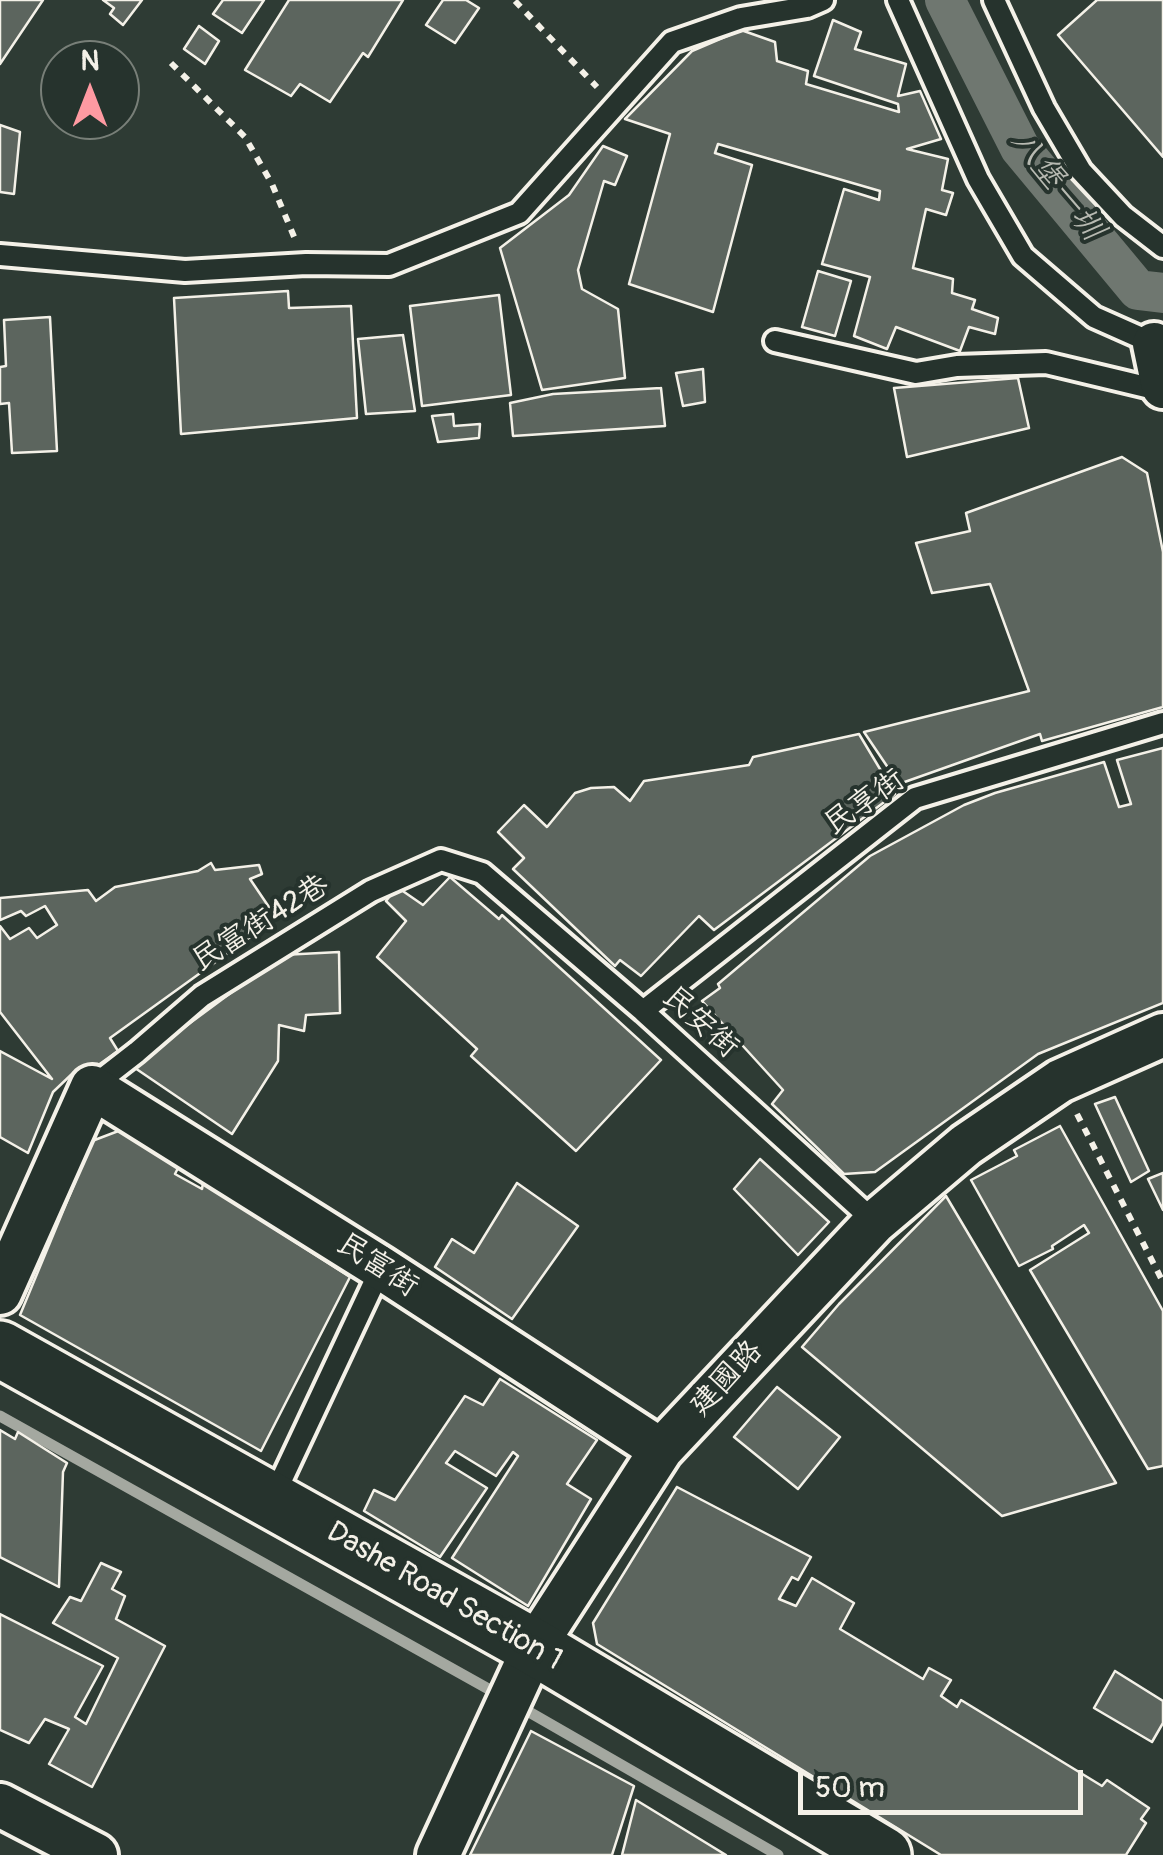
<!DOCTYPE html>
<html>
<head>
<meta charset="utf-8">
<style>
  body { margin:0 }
  #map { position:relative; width:1163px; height:1855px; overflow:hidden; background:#2e3b34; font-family:Pangolin,sans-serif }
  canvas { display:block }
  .north { position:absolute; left:40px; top:40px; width:100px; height:100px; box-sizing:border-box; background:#26332d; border:2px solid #787f78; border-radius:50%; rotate:0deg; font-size:28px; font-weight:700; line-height:40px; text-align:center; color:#f4f1e8 }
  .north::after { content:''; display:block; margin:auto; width:35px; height:45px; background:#ff9aa2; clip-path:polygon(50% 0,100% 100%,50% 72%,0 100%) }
  .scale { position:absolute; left:798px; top:1770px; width:285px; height:45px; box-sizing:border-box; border:5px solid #f4f1e8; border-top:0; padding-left:12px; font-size:30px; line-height:35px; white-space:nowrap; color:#f4f1e8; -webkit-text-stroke:8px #26332d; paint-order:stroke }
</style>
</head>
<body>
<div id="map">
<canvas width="1163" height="1855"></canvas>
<div class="north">N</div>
<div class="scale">50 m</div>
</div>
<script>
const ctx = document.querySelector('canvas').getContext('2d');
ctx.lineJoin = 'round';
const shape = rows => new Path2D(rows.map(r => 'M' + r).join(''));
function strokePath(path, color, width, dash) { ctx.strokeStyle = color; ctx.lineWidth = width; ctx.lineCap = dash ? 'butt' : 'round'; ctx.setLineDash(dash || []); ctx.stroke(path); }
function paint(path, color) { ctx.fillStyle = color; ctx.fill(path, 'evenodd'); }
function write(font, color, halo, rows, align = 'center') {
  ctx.font = font + ' Pangolin,"LXGW WenKai TC",sans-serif'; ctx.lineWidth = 8; ctx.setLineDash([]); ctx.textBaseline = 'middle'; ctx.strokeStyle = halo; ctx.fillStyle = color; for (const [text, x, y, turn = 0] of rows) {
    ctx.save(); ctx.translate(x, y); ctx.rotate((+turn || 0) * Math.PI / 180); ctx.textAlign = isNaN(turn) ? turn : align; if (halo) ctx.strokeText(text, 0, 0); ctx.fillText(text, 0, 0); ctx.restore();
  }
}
strokePath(shape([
  [0,1416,501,1696],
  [517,1705,778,1855]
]), '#a4a8a0', 11);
strokePath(shape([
  [945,0,1020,148,1138,290,1163,293]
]), '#6f7770', 40);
const building = shape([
  [0,0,43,0,0,64,0,0],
  [103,0,142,0,123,25,110,14,114,8,103,0],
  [223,0,264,0,242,33,213,14,223,0],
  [289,0,403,0,368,57,363,53,330,102,300,84,291,96,245,70,289,0],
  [443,0,466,0,479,8,455,43,426,25,443,0],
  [1097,0,1163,0,1163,157,1058,35,1097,0],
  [833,20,861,32,855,49,906,64,898,96,920,91,941,139,907,149,948,159,942,190,953,193,946,215,926,209,913,268,953,279,952,293,975,300,972,309,998,318,995,334,969,327,960,351,896,327,887,349,854,336,870,277,822,264,844,189,879,200,880,191,718,144,715,153,752,165,713,312,629,284,670,134,625,119,692,51,741,30,775,42,777,61,808,71,806,84,899,112,898,104,814,76,833,20],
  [199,26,219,41,205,64,184,49,199,26],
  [0,125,20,132,14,194,0,192,0,125],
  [603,146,627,156,615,185,604,181,578,270,582,289,618,309,625,378,542,390,500,248,569,195,603,146],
  [818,271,851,281,835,336,802,327,818,271],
  [288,291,289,308,351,306,357,418,181,434,174,298,288,291],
  [499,295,511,395,422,406,410,306,499,295],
  [50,317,57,451,12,453,9,403,0,404,0,367,6,366,4,320,50,317],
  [403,335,415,411,366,414,358,339,403,335],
  [703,369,705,402,683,406,676,373,703,369],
  [1018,378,1029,428,907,457,894,388,1018,378],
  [661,388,665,426,513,436,510,403,553,394,661,388],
  [453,414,454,426,480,424,479,438,438,442,432,416,453,414],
  [1122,457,1147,473,1163,552,1163,707,1042,741,1040,734,899,784,864,732,1029,691,990,584,932,593,916,543,970,531,966,513,1122,457],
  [859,734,895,794,714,930,699,916,641,976,620,960,615,966,513,869,524,858,498,832,524,805,547,827,575,793,591,788,614,787,630,801,644,781,749,765,753,757,859,734],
  [1163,748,1163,1003,1038,1054,875,1172,844,1174,772,1104,783,1090,702,1001,720,988,718,984,870,856,964,805,995,793,1104,762,1119,807,1131,804,1117,760,1163,748],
  [211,863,215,870,259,865,262,874,250,879,273,913,255,922,260,930,110,1038,118,1051,80,1078,74,1072,53,1092,28,1153,0,1137,0,1051,52,1079,0,1012,0,926,10,939,29,928,37,938,57,925,45,906,26,916,21,911,0,920,0,898,88,890,96,901,115,887,198,871,211,863],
  [450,877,499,919,502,915,661,1060,576,1151,471,1056,477,1049,377,957,406,921,386,901,397,887,423,905,450,877],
  [339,952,340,1013,306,1015,304,1031,279,1025,278,1061,232,1134,132,1066,282,955,339,952],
  [1115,1097,1149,1171,1131,1182,1095,1104,1115,1097],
  [1060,1126,1163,1311,1163,1466,1148,1469,1030,1270,1089,1233,1084,1225,1052,1246,1053,1249,1019,1266,971,1180,1017,1156,1014,1150,1060,1126],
  [121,1130,179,1166,175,1174,202,1189,203,1183,350,1277,261,1451,20,1315,92,1141,121,1130],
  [760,1159,829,1222,798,1255,734,1189,760,1159],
  [1163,1173,1163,1210,1148,1179,1163,1173],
  [517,1183,578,1226,512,1319,435,1267,452,1239,474,1253,517,1183],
  [946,1196,1116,1483,1002,1516,802,1347,839,1304,946,1196],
  [500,1379,597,1440,567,1484,591,1499,528,1606,452,1558,518,1456,513,1452,496,1476,455,1451,446,1463,487,1488,440,1557,364,1511,374,1490,395,1500,465,1396,483,1405,500,1379],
  [777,1387,840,1437,798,1489,734,1437,777,1387],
  [0,1430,15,1439,18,1432,67,1463,63,1472,59,1587,0,1557,0,1430],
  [677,1487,811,1557,798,1580,792,1577,779,1599,796,1606,812,1578,854,1603,840,1629,923,1679,929,1668,951,1680,941,1696,957,1707,961,1700,1102,1786,1107,1780,1149,1808,1141,1819,1146,1823,1126,1855,941,1855,597,1644,593,1623,677,1487],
  [101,1563,121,1572,112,1589,125,1596,116,1619,165,1646,92,1787,49,1764,69,1729,45,1719,29,1743,0,1730,0,1614,103,1666,75,1717,86,1724,118,1658,53,1623,70,1597,81,1601,101,1563],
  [1115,1671,1163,1701,1163,1723,1152,1742,1094,1708,1115,1671],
  [531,1731,634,1786,612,1855,470,1855,531,1731],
  [636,1800,726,1855,622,1855,636,1800]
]);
paint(building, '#5c655e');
strokePath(building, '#f4f1e8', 2.5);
const lane = shape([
  [898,0,978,179,1023,256,1094,317,1157,345],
  [994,0,1044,108,1081,171,1123,216,1163,247],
  [0,255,185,271,306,264,389,265,519,213,672,42,741,18,807,7,823,0],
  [775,341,916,373,957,366,1046,363,1163,391],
  [643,1011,915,798,1163,723],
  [92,1087,137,1052,202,996,371,891,441,860,482,873,643,1011,875,1222],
  [273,1498,381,1268]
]);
const street = shape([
  [1154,344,1163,387],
  [0,1293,92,1087,381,1268,661,1450],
  [0,1805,96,1855],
  [438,1855,534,1647,661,1450,875,1222,966,1145,1060,1081,1163,1035]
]);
const secondary = shape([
  [0,1349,534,1647,883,1855]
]);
strokePath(lane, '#f4f1e8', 28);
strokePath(street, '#f4f1e8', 50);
strokePath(secondary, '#f4f1e8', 62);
strokePath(shape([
  [515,1,597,87],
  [171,63,245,137,272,184,295,239],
  [1077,1114,1163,1282]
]), '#f4f1e8', 6, [8, 8]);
strokePath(lane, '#26332d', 20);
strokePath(street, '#26332d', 42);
strokePath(secondary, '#26332d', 55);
write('30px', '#f4f1e8', '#26332d', [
  ["民享街",865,803,-35],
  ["民富街42巷",261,924,-32],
  ["民安街",700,1023,42],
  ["民富街",377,1266,33],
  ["建國路",727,1379,-47],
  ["Dashe Road Section 1",444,1597,30]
]);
write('italic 32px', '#b8bab2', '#26332d', [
  ["八堡一圳",1056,186,52]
]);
</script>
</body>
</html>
